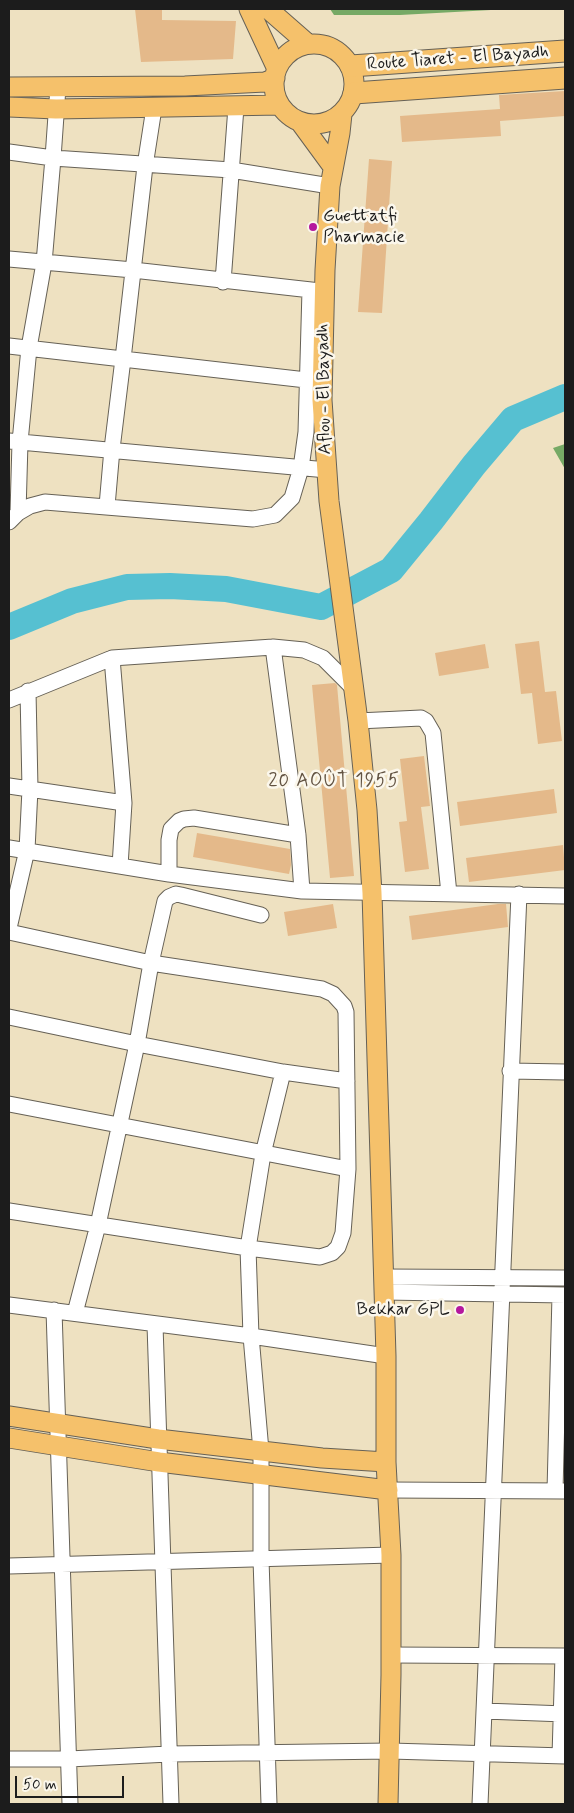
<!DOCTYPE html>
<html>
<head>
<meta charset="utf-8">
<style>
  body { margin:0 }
  #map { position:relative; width:574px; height:1813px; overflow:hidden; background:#eee1c1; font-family:Mynerve,sans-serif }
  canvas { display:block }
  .frame { position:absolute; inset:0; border:10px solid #1c1c1c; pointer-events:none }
  .scale { position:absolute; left:15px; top:1776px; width:109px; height:22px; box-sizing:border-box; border:2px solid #1c1c1c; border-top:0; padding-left:6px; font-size:15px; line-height:18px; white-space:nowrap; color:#1c1c1c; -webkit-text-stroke:4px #fbf7ec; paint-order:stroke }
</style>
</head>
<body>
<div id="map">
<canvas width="574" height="1813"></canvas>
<div class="frame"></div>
<div class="scale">50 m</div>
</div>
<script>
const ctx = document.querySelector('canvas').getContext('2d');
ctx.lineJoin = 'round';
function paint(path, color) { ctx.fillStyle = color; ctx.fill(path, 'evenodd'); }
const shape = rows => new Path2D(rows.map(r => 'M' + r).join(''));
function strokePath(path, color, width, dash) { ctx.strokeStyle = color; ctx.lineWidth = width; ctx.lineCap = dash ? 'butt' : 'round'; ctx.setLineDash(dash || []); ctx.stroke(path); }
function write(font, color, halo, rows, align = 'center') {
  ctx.font = font + ' Mynerve,sans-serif'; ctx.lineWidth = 5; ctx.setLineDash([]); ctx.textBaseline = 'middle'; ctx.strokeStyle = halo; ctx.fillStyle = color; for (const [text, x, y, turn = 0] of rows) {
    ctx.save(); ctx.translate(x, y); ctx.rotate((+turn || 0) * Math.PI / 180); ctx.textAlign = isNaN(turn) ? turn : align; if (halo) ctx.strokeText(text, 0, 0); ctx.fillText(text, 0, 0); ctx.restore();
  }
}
paint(shape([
  [330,9,509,9,400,15,334,15],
  [565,444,565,469,553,448]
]), '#76a965');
strokePath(shape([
  [9,627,72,601,127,587,170,586,226,589,321,607,391,570,431,521,474,465,513,419,565,397]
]), '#56c0d1', 26);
paint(shape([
  [135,9,162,9,162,20,236,21,233,59,141,62],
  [565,91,565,116,500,121,501,136,402,142,400,116,500,109,499,95],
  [369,159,392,161,382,313,358,312],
  [539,641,545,692,556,691,562,741,538,744,532,693,521,694,515,644],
  [485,644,489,668,439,676,435,653],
  [335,683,337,685,354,876,330,878,312,685],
  [424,756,430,806,421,807,429,869,405,872,399,822,407,821,400,759],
  [554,789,557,813,460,826,457,802],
  [197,833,290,849,291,865,289,874,193,857],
  [563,845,565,870,469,882,466,858],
  [333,904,337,928,288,936,284,912],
  [498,904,506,904,508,927,412,940,409,916]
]), '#e4b98a');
const minor = shape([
  [9,152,53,158,231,170,330,186],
  [9,259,133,270,320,291],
  [223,282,236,107],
  [9,346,315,381],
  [9,441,327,470],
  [107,506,112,449,123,359,145,166,154,108],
  [18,513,20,442,29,348,44,263,53,158,58,87],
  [9,522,18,513,30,506,45,502,253,519,275,515,292,498,301,468,306,432,310,290],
  [273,647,298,835,302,891],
  [112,658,124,803],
  [9,700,112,658,273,647,304,650,323,658,354,689],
  [358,721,421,718,426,721,433,733,449,894],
  [9,786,124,803,120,866],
  [9,848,169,874,302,891,565,896],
  [169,874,169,840,171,829,179,821,184,819,194,818,298,835],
  [9,928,27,850,30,789,28,691],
  [9,932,151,963,322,989,333,994,344,1006,346,1012,348,1169,343,1233,338,1247,332,1253,320,1257,248,1248,9,1211],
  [9,1017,137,1044,283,1072,347,1081],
  [510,1071,565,1072],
  [9,1104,348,1169],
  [383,1277,565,1278],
  [384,1292,565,1295],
  [9,1305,251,1336,386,1356],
  [54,1310,70,1804],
  [75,1313,98,1225,137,1044,151,963,165,901,169,897,176,894,181,895,261,915],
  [155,1325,171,1804],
  [388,1490,565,1491],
  [555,1491,560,1295],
  [9,1566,391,1555],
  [391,1655,565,1656],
  [484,1711,565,1714],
  [560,1756,563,1656],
  [9,1759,69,1759,169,1754,390,1751,565,1756],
  [269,1804,261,1559,261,1451,251,1336,248,1248,263,1154,283,1072],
  [480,1804,519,894]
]);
const major = shape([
  [249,9,277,69],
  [268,9,308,44],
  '274 84a40 40 0 1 1 80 0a40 40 0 1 1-80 0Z',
  [9,87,185,86,265,82,275,78],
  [9,107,56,109,280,105],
  [342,114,340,133,330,186,325,270,322,400,329,501,358,721,367,810,372,893,386,1356,386,1462,391,1555,391,1675,388,1804],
  [300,122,333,167],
  [9,1416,158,1439,322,1458,386,1462],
  [9,1438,159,1462,388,1490]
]);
const highway = shape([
  [351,66,565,51],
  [354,93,565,78]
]);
strokePath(minor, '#666156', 17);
strokePath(major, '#666156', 21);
strokePath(highway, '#666156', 23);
strokePath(minor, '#fff', 15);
strokePath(major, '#f5c16b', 19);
strokePath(highway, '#f5c16b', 21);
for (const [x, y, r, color] of [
  [313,227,5,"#b5179e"],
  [460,1310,5,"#b5179e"]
]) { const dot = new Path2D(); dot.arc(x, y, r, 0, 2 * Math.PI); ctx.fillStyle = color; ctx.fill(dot); strokePath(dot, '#fbf7ec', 2); }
write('18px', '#1c1c1c', '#fbf7ec', [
  ["Route Tiaret - El Bayadh",458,59,-4],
  ["Aflou - El Bayadh",325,389,-91]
]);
write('18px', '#1c1c1c', '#fbf7ec', [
  ["Guettatfi",323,217],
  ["Pharmacie",323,238],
  ["Bekkar GPL",450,1310,"right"]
], 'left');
ctx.letterSpacing = '1px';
write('19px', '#625342', '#fbf7ec', [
  ["20 AOÛT 1955",334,782]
]);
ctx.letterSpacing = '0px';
</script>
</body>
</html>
